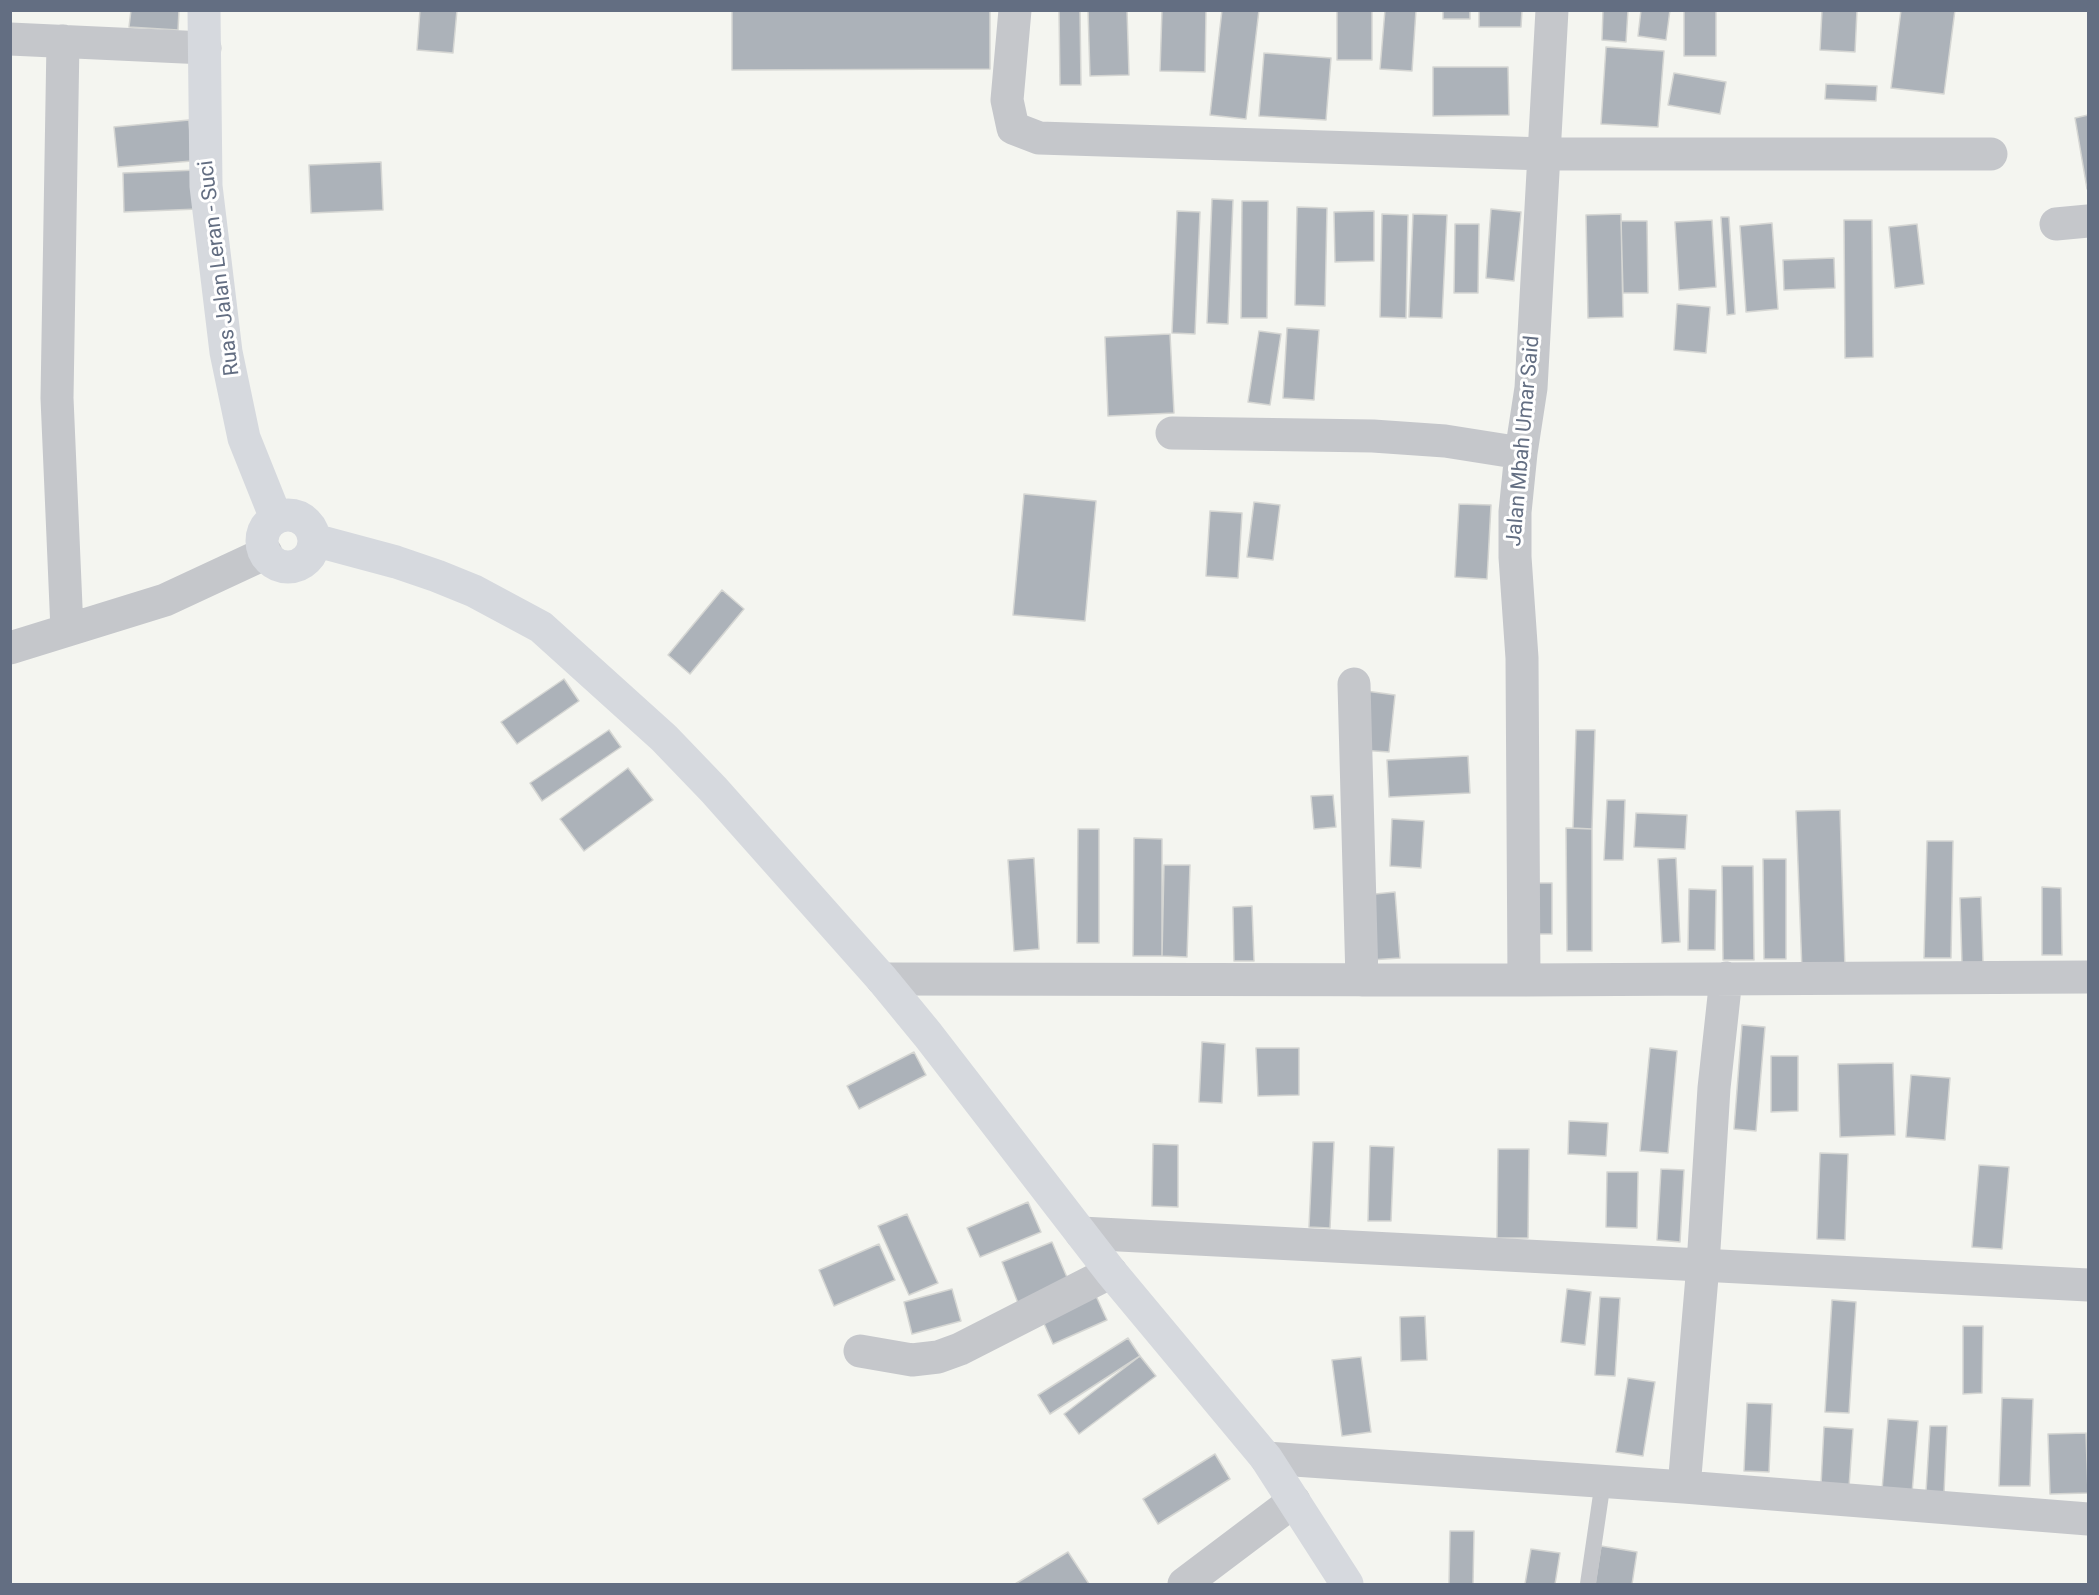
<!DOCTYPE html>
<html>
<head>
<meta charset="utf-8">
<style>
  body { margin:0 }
  #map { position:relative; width:2099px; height:1595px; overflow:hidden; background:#f4f5f0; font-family:Roboto,sans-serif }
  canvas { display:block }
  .frame { position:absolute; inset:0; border:12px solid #636e82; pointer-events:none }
</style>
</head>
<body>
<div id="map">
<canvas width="2099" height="1595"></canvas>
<div class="frame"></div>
</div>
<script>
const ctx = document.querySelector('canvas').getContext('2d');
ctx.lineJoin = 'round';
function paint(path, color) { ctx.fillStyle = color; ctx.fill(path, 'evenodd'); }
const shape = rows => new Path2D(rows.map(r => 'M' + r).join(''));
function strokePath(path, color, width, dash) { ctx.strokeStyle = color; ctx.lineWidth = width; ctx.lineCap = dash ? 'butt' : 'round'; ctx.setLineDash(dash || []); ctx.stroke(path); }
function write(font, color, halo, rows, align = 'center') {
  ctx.font = font + ' Roboto,sans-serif'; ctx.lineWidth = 6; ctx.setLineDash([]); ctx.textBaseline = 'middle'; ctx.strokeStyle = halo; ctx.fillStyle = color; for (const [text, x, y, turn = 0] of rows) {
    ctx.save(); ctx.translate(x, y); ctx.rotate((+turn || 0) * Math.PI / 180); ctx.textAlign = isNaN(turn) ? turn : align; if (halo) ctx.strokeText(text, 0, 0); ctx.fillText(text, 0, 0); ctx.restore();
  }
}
const building = shape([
  [131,10,179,10,178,30,129,27,131,10],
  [420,10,457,10,453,53,417,50,420,10],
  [732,10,990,10,990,69,732,70,732,10],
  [1059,10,1080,10,1081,85,1060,85,1059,10],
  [1088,10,1127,10,1129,75,1090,76,1088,10],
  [1162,10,1206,10,1205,72,1160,71,1162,10],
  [1222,10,1259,10,1246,119,1210,115,1222,10],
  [1337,10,1372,10,1372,60,1337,60,1337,10],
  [1385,10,1416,10,1412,71,1380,69,1385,10],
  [1443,10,1470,10,1470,19,1443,19,1443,10],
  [1479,10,1522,10,1521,27,1479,27,1479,10],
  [1603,10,1628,10,1626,42,1602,40,1603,10],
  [1641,10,1670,10,1666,40,1638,36,1641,10],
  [1684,10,1716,10,1716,56,1684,56,1684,10],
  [1822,10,1857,10,1855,52,1820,50,1822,10],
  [1901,10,1955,10,1944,94,1891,88,1901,10],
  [1606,47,1664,51,1658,127,1601,124,1606,47],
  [1264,53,1331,58,1326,120,1259,116,1264,53],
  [1433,67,1508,67,1509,115,1433,116,1433,67],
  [1674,73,1726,82,1720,114,1668,105,1674,73],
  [1826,84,1877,86,1876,101,1825,99,1826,84],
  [2088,115,2088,189,2087,189,2075,118,2088,115],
  [189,120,192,161,118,167,114,127,189,120],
  [381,162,383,210,311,213,309,165,381,162],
  [197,170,198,209,124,212,123,173,197,170],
  [1212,199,1233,200,1228,324,1207,323,1212,199],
  [1242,201,1268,201,1267,318,1241,318,1242,201],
  [1297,207,1327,208,1325,306,1295,305,1297,207],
  [1491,209,1521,212,1514,281,1486,278,1491,209],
  [1177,211,1200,212,1195,334,1172,333,1177,211],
  [1374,211,1374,261,1335,262,1334,212,1374,211],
  [1382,214,1408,215,1406,318,1380,317,1382,214],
  [1413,214,1447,215,1442,318,1409,317,1413,214],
  [1621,214,1623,317,1588,318,1586,215,1621,214],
  [1721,217,1729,217,1735,314,1727,315,1721,217],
  [1712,220,1716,287,1679,290,1675,222,1712,220],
  [1844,220,1872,220,1873,357,1845,358,1844,220],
  [1621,221,1647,221,1648,293,1623,293,1621,221],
  [1772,223,1778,309,1746,312,1740,226,1772,223],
  [1455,224,1479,224,1478,293,1454,293,1455,224],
  [1917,224,1924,284,1895,288,1889,227,1917,224],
  [1834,258,1835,288,1784,290,1783,260,1834,258],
  [1677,304,1710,307,1706,353,1674,350,1677,304],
  [1287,328,1319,330,1314,400,1283,398,1287,328],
  [1259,331,1281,334,1270,405,1248,402,1259,331],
  [1170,334,1174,413,1108,416,1105,337,1170,334],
  [1024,494,1096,501,1085,621,1013,615,1024,494],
  [1254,502,1280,505,1273,560,1247,557,1254,502],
  [1459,504,1491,505,1487,579,1455,577,1459,504],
  [1210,511,1242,513,1238,578,1206,576,1210,511],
  [722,590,744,609,690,674,668,655,722,590],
  [564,679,579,701,517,744,501,722,564,679],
  [1366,691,1395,695,1389,752,1360,750,1366,691],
  [609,730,621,747,542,801,530,783,609,730],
  [1576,730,1595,730,1592,829,1573,828,1576,730],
  [1468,756,1470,793,1389,797,1387,760,1468,756],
  [628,768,653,800,584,851,560,819,628,768],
  [1333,795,1336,827,1314,829,1311,796,1333,795],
  [1607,800,1625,800,1623,860,1604,860,1607,800],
  [1840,810,1845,969,1802,971,1796,811,1840,810],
  [1636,813,1687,815,1685,849,1634,847,1636,813],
  [1392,819,1424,821,1421,868,1390,866,1392,819],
  [1566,828,1592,829,1592,951,1567,951,1566,828],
  [1078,829,1099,829,1099,943,1077,943,1078,829],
  [1134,838,1162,839,1162,956,1133,956,1134,838],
  [1927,841,1953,841,1951,958,1924,958,1927,841],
  [1034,858,1039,949,1014,951,1008,860,1034,858],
  [1676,858,1680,942,1662,943,1658,859,1676,858],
  [1763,859,1786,859,1786,959,1764,959,1763,859],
  [1164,865,1190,865,1187,957,1162,956,1164,865],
  [1722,866,1753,866,1754,960,1723,960,1722,866],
  [1533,883,1552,883,1552,934,1532,934,1533,883],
  [2042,887,2061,888,2062,955,2042,955,2042,887],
  [1689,889,1716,890,1715,950,1688,950,1689,889],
  [1395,892,1400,958,1370,960,1365,895,1395,892],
  [1981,897,1983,963,1962,964,1960,898,1981,897],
  [1252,906,1254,961,1234,961,1233,907,1252,906],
  [1742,1025,1765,1027,1756,1131,1734,1129,1742,1025],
  [1202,1042,1225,1044,1222,1103,1199,1102,1202,1042],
  [1256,1048,1299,1048,1299,1095,1258,1096,1256,1048],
  [1650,1048,1677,1051,1668,1153,1640,1151,1650,1048],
  [914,1052,926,1075,859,1109,847,1086,914,1052],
  [1771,1056,1798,1056,1798,1111,1771,1112,1771,1056],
  [1893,1063,1895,1135,1840,1137,1838,1064,1893,1063],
  [1911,1075,1950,1078,1945,1140,1906,1137,1911,1075],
  [1569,1121,1608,1123,1606,1156,1568,1154,1569,1121],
  [1313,1142,1334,1142,1330,1228,1309,1227,1313,1142],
  [1153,1144,1178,1145,1178,1207,1152,1206,1153,1144],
  [1370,1146,1394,1147,1391,1221,1368,1221,1370,1146],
  [1498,1149,1529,1149,1528,1238,1497,1238,1498,1149],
  [1820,1153,1848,1154,1845,1240,1817,1239,1820,1153],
  [1979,1165,2009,1167,2002,1249,1972,1247,1979,1165],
  [1661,1169,1684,1170,1680,1242,1657,1240,1661,1169],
  [1607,1172,1638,1172,1637,1228,1606,1227,1607,1172],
  [1028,1202,1041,1232,980,1257,967,1228,1028,1202],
  [907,1214,938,1283,909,1295,878,1226,907,1214],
  [1052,1242,1069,1282,1018,1303,1002,1262,1052,1242],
  [879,1244,895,1280,834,1306,819,1270,879,1244],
  [952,1289,961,1321,912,1334,904,1302,952,1289],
  [1567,1289,1591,1292,1585,1345,1561,1342,1567,1289],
  [1096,1296,1107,1320,1053,1344,1042,1319,1096,1296],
  [1600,1297,1620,1298,1615,1376,1595,1375,1600,1297],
  [1832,1300,1856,1302,1849,1413,1825,1412,1832,1300],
  [1425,1316,1427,1360,1401,1361,1400,1317,1425,1316],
  [1963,1326,1983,1326,1982,1393,1963,1394,1963,1326],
  [1128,1338,1140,1356,1050,1414,1038,1395,1128,1338],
  [1140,1356,1156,1376,1079,1434,1064,1414,1140,1356],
  [1361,1357,1371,1432,1342,1436,1332,1360,1361,1357],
  [1628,1378,1655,1382,1643,1456,1616,1452,1628,1378],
  [2002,1398,2033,1399,2030,1486,1999,1486,2002,1398],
  [1747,1403,1772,1404,1769,1472,1744,1471,1747,1403],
  [1888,1419,1918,1421,1912,1493,1882,1490,1888,1419],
  [1930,1426,1947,1426,1944,1493,1926,1492,1930,1426],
  [1824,1427,1853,1429,1849,1487,1821,1485,1824,1427],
  [2086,1433,2088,1493,2050,1494,2048,1434,2086,1433],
  [1215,1454,1230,1479,1158,1524,1143,1499,1215,1454],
  [1450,1531,1474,1531,1473,1584,1449,1584,1450,1531],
  [1601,1546,1637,1552,1632,1584,1595,1584,1601,1546],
  [1531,1549,1560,1553,1555,1584,1525,1584,1531,1549],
  [1068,1552,1089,1584,1015,1584,1068,1552]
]);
paint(building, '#acb2b9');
strokePath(building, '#d5d6d3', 1.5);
strokePath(shape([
  [1588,1584,1603,1481]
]), '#c5c7cb', 16);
strokePath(shape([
  [1015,10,1007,100,1013,128,1039,138,1545,154,1991,154],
  [10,39,205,48],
  [63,41,57,398,67,630],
  [2056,224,2088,221],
  [1172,433,1373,436,1445,441,1521,453],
  [10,648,165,600,266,553],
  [1354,684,1362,980],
  [882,979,1524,980,2088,977],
  [1524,980,1522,658,1515,557,1515,512,1521,453,1531,388,1552,10],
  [1081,1233,2088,1285],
  [860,1351,912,1360,938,1357,960,1349,1111,1272],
  [1266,1458,1684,1487,2088,1519],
  [1684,1487,1703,1265,1714,1088,1726,978],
  [1184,1584,1294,1501]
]), '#c5c7cb', 33);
strokePath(shape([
  [204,10,206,186,226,352,244,438,276,518],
  '262 541a26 26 0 1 1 52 0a26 26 0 1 1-52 0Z',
  [314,540,396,562,437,576,474,591,541,627,664,738,714,790,882,979,928,1035,1111,1272,1266,1458,1347,1584]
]), '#d6d9de', 33);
write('21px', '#636e82', '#fff', [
  ["Ruas Jalan Leran - Suci",220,268,-97],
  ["Jalan Mbah Umar Said",1524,441,-85]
]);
</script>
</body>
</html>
